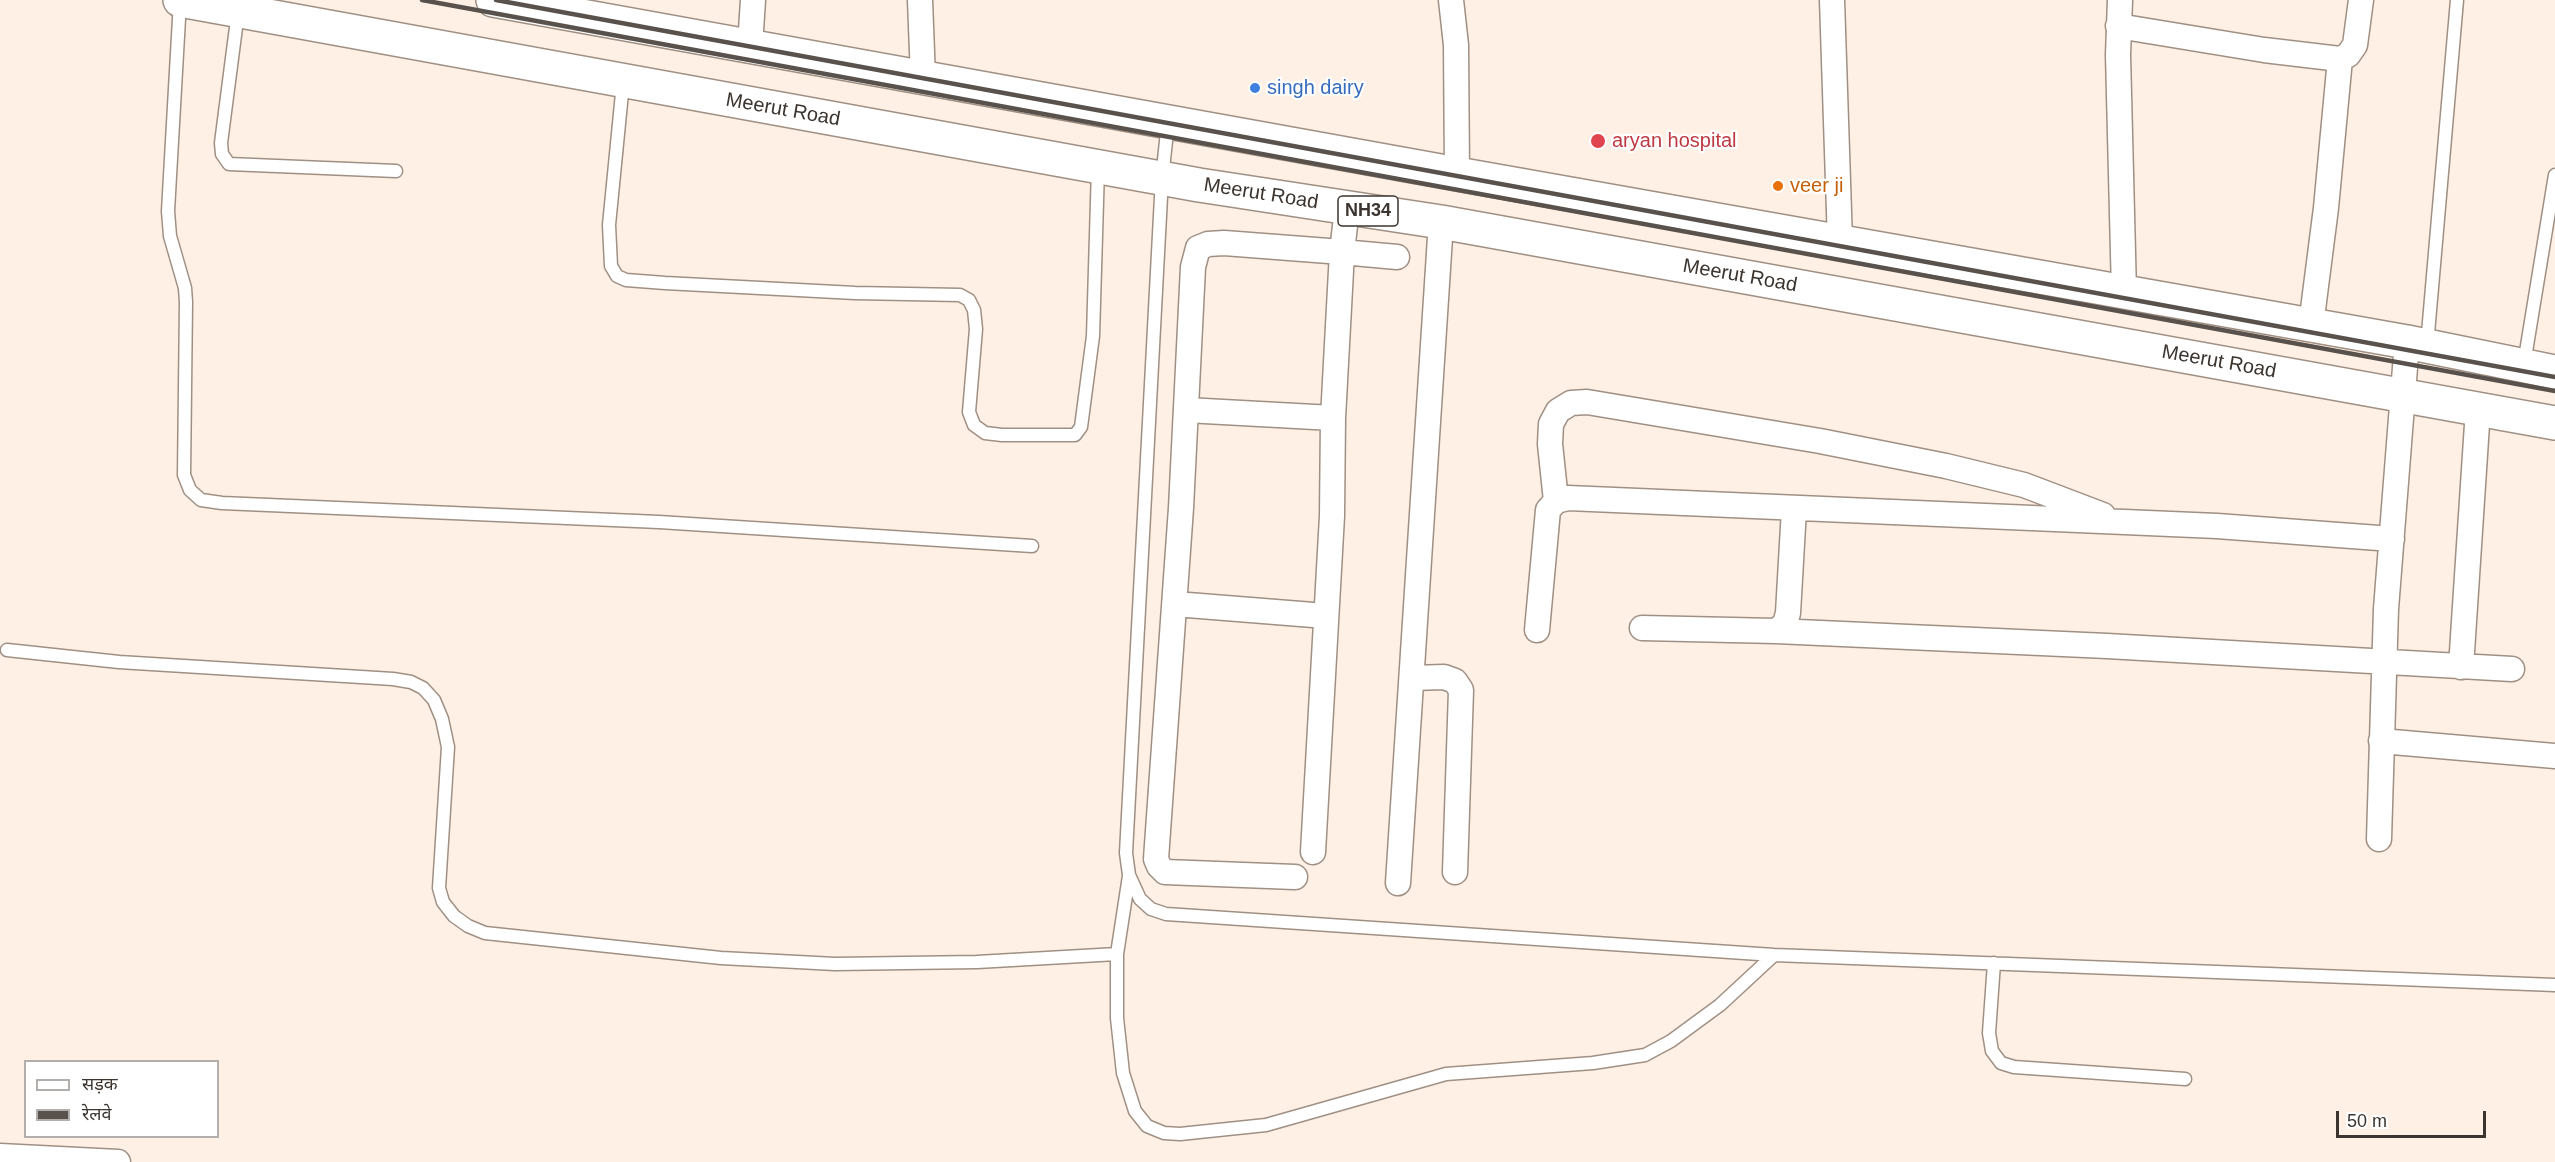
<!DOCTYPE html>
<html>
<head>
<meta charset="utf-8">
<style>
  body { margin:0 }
  #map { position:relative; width:2555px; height:1162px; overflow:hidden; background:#fef0e5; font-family:Helvetica,"Noto Sans Devanagari",sans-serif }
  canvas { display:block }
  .legend { position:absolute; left:24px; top:1060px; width:195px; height:78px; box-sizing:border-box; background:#fff; border:2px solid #b1aeac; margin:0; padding:8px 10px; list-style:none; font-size:18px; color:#3b342f }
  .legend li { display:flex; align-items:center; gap:12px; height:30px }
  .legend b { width:30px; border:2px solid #b1aeac }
  .scale { position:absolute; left:2336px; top:1111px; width:150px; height:27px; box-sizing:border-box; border:3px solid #3b342f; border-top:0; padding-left:8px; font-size:18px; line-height:21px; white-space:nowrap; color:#3b342f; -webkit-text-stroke:4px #fff; paint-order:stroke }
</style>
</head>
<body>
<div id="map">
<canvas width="2555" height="1162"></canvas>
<ul class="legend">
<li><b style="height:8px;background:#fff"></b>सड़क</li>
<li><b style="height:8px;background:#59514b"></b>रेलवे</li>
</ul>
<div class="scale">50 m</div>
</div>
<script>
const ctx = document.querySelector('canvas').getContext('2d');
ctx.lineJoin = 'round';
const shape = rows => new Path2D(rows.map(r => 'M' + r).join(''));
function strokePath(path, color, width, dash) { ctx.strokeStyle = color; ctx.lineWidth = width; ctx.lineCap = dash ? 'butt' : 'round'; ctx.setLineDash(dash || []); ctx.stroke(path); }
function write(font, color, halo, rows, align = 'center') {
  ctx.font = font + ' Helvetica,sans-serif'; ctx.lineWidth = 4.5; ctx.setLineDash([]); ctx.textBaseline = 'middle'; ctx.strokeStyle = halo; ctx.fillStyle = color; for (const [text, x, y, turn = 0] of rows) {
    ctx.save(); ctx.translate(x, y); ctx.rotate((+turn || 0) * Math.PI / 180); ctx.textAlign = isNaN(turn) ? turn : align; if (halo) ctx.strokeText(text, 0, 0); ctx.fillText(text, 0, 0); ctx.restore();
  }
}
const lane = shape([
  [180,1,168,211,170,236,185,288,186,302,184,475,190,490,201,500,222,503,659,522,1032,546],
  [238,12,221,143,222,154,229,164,396,171],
  [623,83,609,225,611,266,617,276,626,280,665,283,855,293,960,295,969,300,974,310,976,329,969,412,974,425,985,433,1002,435,1075,435,1081,427,1093,336,1098,168],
  [1168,123,1162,178,1126,853,1129,875,1140,899,1151,909,1166,914,1774,955,2555,985],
  [2427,345,2457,0],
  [2524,364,2555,175],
  [7,650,119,662,393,679,411,682,423,688,434,700,442,719,448,747,439,888,443,902,454,916,468,926,485,933,721,958,835,964,977,962,1117,954],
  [1129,876,1117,954,1117,1018,1123,1073,1135,1111,1147,1126,1164,1133,1180,1134,1266,1125,1446,1074,1593,1063,1645,1055,1671,1041,1720,1005,1774,955],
  [1994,963,1989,1033,1992,1051,2001,1063,2014,1067,2185,1079]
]);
const street = shape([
  [920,0,923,78],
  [1451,0,1456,45,1457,174],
  [1832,0,1840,242],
  [2120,0,2118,55,2124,293],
  [2118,26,2264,50,2340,59,2348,55,2355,45,2361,0],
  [750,46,753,0],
  [2311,325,2326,208,2340,59],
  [1186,410,1333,418],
  [1556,501,1550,444,1551,424,1558,411,1571,403,1587,402,1820,441,1946,466,2024,485,2103,515],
  [1175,604,1326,616],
  [1642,628,1776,631,1785,624,1788,613,1794,509],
  [1537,630,1548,510,1556,501,1568,498,2217,526,2392,539],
  [1776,631,2107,646,2512,669],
  [2461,667,2478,409],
  [1412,678,1444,677,1455,681,1461,690,1455,872],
  [2381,741,2555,756],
  [2379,839,2386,609,2407,342],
  [1313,852,1332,516,1333,418,1342,252,1397,257],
  [1295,877,1165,872,1159,866,1156,859,1181,508,1193,267,1198,248,1208,244,1224,243,1342,252,1347,208],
  [1398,883,1441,222],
  [0,1156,118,1162]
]);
const highway = shape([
  [180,0,1199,185,1441,222,2555,423],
  [493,0,1457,174,2407,342,2555,372]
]);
strokePath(lane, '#a09083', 15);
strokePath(street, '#a09083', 27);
strokePath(highway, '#a09083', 36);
strokePath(lane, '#fff', 12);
strokePath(street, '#fff', 24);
strokePath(highway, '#fff', 33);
strokePath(shape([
  [422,0,2555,391],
  [496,0,2555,377]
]), '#59514b', 4.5);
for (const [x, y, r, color] of [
  [1255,88,6,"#3f7fe0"],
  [1598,141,8,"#e0444e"],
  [1778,186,6,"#e8710a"]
]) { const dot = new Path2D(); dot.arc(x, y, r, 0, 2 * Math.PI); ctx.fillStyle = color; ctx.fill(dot); strokePath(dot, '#fff', 2); }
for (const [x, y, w] of [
  [1368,211,60]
]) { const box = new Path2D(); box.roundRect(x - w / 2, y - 15, w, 30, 4.5); ctx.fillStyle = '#fff'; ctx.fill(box); strokePath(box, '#3b342f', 1.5); }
write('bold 18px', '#3b342f', null, [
  ["NH34",1368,211]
]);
write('20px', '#366cbe', '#fff', [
  ["singh dairy",1267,88]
], 'left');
write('20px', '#3b342f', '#fff', [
  ["Meerut Road",783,110,10],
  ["Meerut Road",1261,194,9],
  ["Meerut Road",1740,276,10],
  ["Meerut Road",2219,362,10]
]);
write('20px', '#be3a42', '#fff', [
  ["aryan hospital",1612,141]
], 'left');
write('20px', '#c56008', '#fff', [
  ["veer ji",1790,186]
], 'left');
</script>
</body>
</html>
